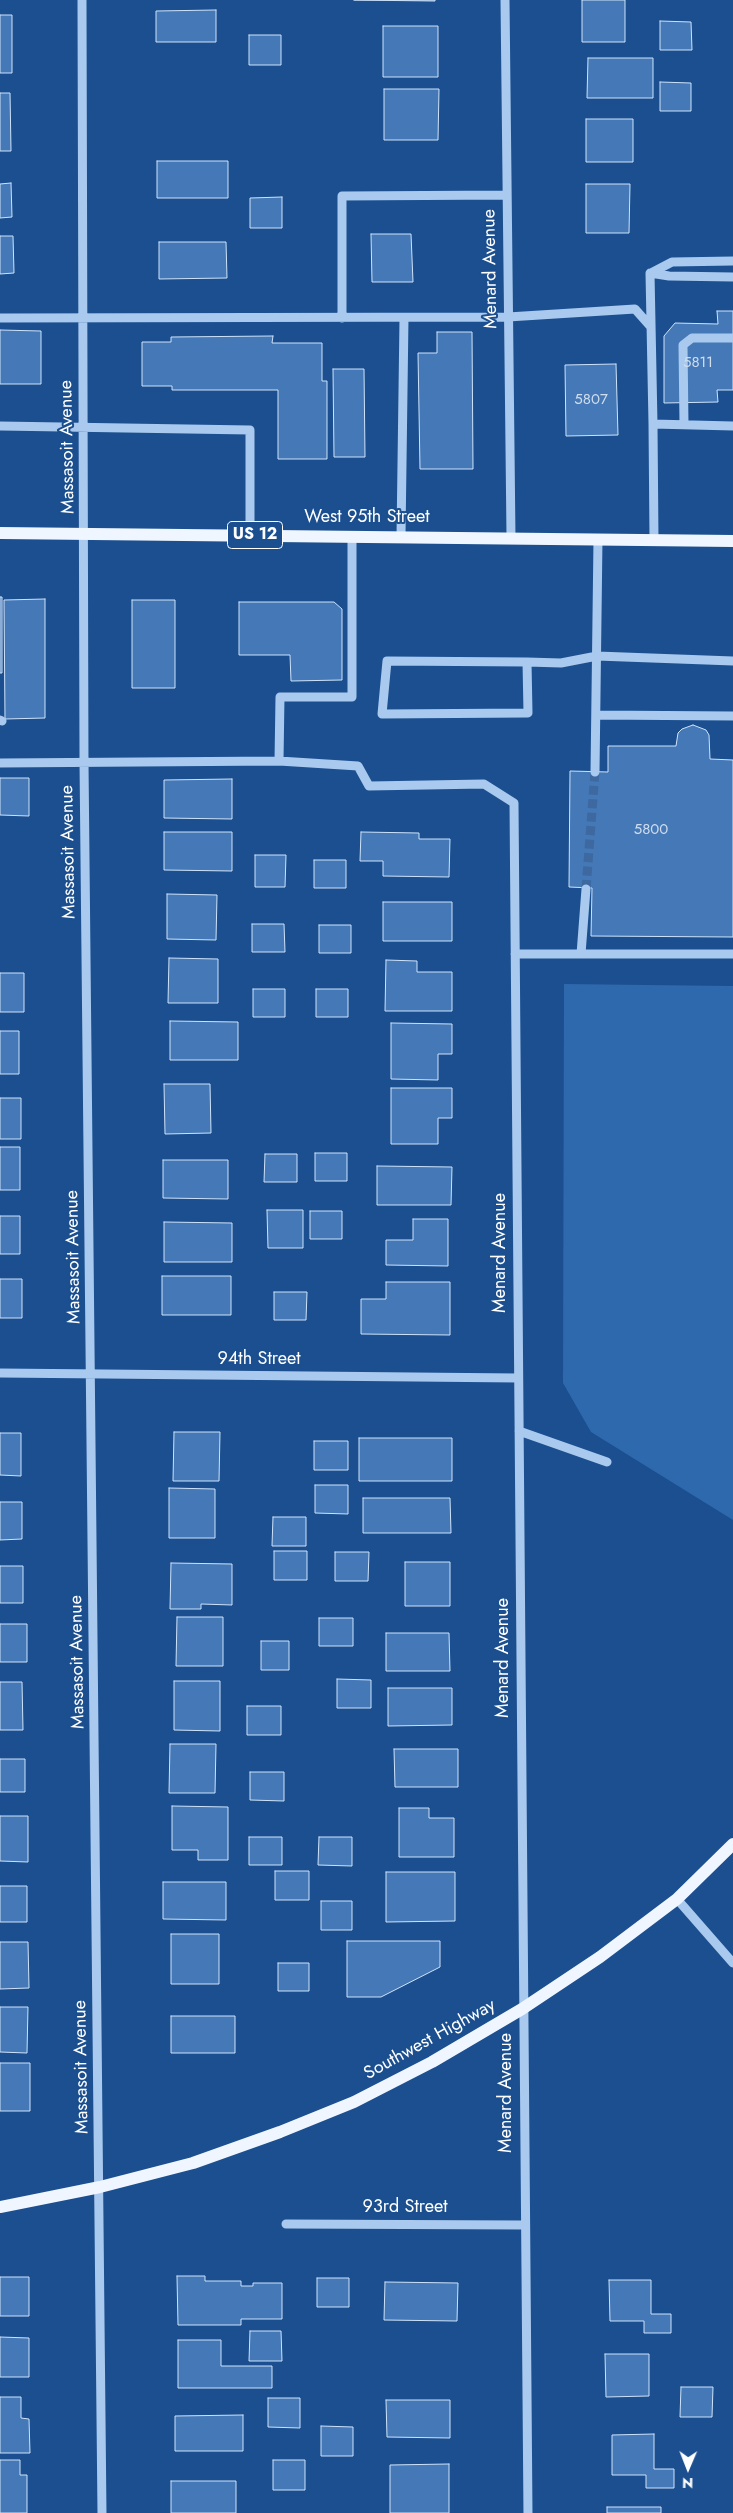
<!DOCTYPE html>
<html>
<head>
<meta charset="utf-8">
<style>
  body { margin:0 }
  #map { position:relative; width:733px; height:2513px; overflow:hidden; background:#1b4f8f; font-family:Jost,sans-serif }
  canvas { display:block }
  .north { position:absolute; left:663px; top:2443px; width:50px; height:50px; -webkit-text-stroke:4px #1b4f8f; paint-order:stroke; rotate:181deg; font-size:14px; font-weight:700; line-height:20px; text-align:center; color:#fff }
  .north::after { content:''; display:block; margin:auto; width:18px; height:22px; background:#fff; clip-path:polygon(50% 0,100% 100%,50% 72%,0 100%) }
</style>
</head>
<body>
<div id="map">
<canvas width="733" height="2513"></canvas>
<div class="north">N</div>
</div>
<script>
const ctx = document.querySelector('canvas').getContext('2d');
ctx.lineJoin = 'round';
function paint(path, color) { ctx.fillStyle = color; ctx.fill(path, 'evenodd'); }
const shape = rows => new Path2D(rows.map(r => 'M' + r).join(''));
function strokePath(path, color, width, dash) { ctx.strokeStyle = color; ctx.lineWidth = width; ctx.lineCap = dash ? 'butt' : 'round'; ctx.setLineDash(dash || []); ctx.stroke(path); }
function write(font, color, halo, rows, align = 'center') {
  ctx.font = font + ' Jost,sans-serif'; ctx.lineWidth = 4; ctx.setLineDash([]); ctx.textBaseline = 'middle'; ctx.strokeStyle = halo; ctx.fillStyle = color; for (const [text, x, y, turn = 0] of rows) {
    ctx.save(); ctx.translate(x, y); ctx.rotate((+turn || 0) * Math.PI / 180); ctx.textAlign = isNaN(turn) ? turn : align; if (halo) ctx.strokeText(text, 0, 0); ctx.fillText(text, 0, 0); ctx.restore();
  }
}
paint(shape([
  [564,984,733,986,733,1520,591,1432,563,1383]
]), '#2e69ad');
const building = shape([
  [354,0,435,0,435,1,354,0],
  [582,0,625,0,625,42,582,42,582,0],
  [216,10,216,42,156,42,156,11,216,10],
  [0,15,12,15,12,73,0,73,0,15],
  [660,21,691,22,692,50,660,50,660,21],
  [383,26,438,26,438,77,383,77,383,26],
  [249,35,281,35,281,65,249,65,249,35],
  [588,58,653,58,653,98,587,98,588,58],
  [660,82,691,83,691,111,660,111,660,82],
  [384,89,439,89,438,140,384,140,384,89],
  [0,93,10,93,11,151,0,151,0,93],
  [586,119,633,119,633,162,586,162,586,119],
  [157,161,228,161,228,198,157,198,157,161],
  [11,183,12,217,0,218,0,184,11,183],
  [586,184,630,184,629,233,586,233,586,184],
  [282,197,282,228,250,228,250,198,282,197],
  [371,234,411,234,413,282,372,282,371,234],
  [0,236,13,236,14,273,0,274,0,236],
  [159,242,226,242,227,278,159,279,159,242],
  [717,311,733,311,733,390,717,390,718,402,664,403,664,336,675,323,718,324,717,311],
  [0,330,41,331,41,384,0,384,0,330],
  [437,332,472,332,473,469,420,469,418,353,437,353,437,332],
  [273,336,272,343,322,343,322,381,327,381,327,459,278,459,278,390,172,390,172,386,142,386,142,342,171,342,171,337,273,336],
  [616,364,618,435,566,436,565,365,616,364],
  [333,369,364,369,365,457,334,457,333,369],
  [0,597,2,597,2,673,0,673,0,597],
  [45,599,45,718,5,719,4,600,45,599],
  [132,600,175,600,175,688,132,688,132,600],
  [239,602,334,602,342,609,342,680,291,681,290,655,239,655,239,602],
  [693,725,706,730,709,735,710,759,733,760,733,937,591,936,592,888,569,887,570,771,608,772,608,746,676,746,678,733,682,729,693,725],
  [0,778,29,778,29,816,0,815,0,778],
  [232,779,232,819,164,818,164,780,232,779],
  [164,832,232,832,232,871,164,870,164,832],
  [361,832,419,833,419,839,450,839,449,877,383,876,383,861,360,861,361,832],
  [255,855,286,855,285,887,255,887,255,855],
  [314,860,346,860,346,888,314,888,314,860],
  [167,894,217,895,216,940,167,939,167,894],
  [383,902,452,902,452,941,383,941,383,902],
  [252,924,284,924,285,952,252,952,252,924],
  [319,925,351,925,351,953,319,953,319,925],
  [169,958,218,959,218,1003,168,1003,169,958],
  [386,960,417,961,417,972,452,972,452,1011,385,1011,386,960],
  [0,973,24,973,24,1012,0,1012,0,973],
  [253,989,285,989,285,1017,253,1017,253,989],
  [316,989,348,989,348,1017,316,1017,316,989],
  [170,1021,238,1022,238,1060,170,1060,170,1021],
  [391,1023,452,1024,452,1054,438,1054,438,1080,391,1079,391,1023],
  [0,1031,19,1031,19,1074,0,1074,0,1031],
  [164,1084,210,1084,211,1133,165,1134,164,1084],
  [391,1088,452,1088,452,1118,438,1118,438,1144,391,1144,391,1088],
  [0,1098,21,1098,21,1139,0,1139,0,1098],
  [0,1147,20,1147,20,1190,0,1190,0,1147],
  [315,1153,347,1153,347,1181,315,1181,315,1153],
  [265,1154,297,1154,297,1182,264,1182,265,1154],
  [163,1160,228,1160,228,1199,163,1198,163,1160],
  [377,1166,452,1167,451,1205,377,1205,377,1166],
  [267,1210,303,1210,303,1248,268,1248,267,1210],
  [310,1211,342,1211,342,1239,310,1239,310,1211],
  [0,1216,20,1216,20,1254,0,1254,0,1216],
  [413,1219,448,1219,448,1266,386,1265,386,1240,413,1240,413,1219],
  [164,1222,232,1223,232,1262,164,1262,164,1222],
  [162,1276,231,1276,231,1315,162,1315,162,1276],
  [0,1279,22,1279,22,1318,0,1318,0,1279],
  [386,1282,450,1282,450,1335,361,1334,361,1299,386,1299,386,1282],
  [274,1292,307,1292,306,1320,274,1320,274,1292],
  [174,1432,220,1432,219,1481,173,1481,174,1432],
  [0,1433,21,1433,21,1476,0,1475,0,1433],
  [359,1438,452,1438,452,1481,359,1481,359,1438],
  [314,1441,348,1441,348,1470,314,1470,314,1441],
  [315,1485,348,1485,348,1514,315,1513,315,1485],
  [169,1488,215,1489,215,1538,169,1538,169,1488],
  [363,1498,450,1498,451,1533,363,1533,363,1498],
  [0,1502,22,1502,22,1539,0,1540,0,1502],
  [273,1517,306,1517,306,1546,272,1546,273,1517],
  [274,1551,307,1551,307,1580,274,1580,274,1551],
  [335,1552,369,1552,368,1581,335,1581,335,1552],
  [405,1562,450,1562,450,1606,405,1606,405,1562],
  [171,1563,232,1564,232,1605,201,1604,201,1609,170,1609,171,1563],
  [0,1566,23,1566,23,1603,0,1603,0,1566],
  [177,1617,223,1617,223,1666,176,1666,177,1617],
  [319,1618,353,1618,353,1646,319,1646,319,1618],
  [0,1624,27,1624,27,1662,0,1662,0,1624],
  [386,1633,449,1633,450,1671,386,1671,386,1633],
  [261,1641,289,1641,289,1670,261,1670,261,1641],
  [337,1679,371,1680,371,1708,337,1708,337,1679],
  [174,1681,220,1681,220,1731,174,1730,174,1681],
  [0,1682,22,1682,23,1730,0,1730,0,1682],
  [388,1688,452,1688,452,1725,388,1726,388,1688],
  [247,1706,281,1706,281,1735,247,1735,247,1706],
  [170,1744,216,1744,215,1793,169,1793,170,1744],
  [394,1749,458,1749,458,1787,395,1787,394,1749],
  [0,1759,25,1759,25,1792,0,1792,0,1759],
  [250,1772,284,1772,284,1801,250,1800,250,1772],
  [172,1806,228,1807,228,1860,198,1860,198,1850,172,1850,172,1806],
  [399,1808,429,1808,429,1818,454,1818,454,1857,399,1857,399,1808],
  [0,1816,28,1816,28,1862,0,1861,0,1816],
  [249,1837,282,1837,282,1865,249,1865,249,1837],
  [319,1837,352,1837,352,1866,318,1865,319,1837],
  [275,1871,309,1871,309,1900,275,1900,275,1871],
  [386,1872,455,1872,455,1921,386,1922,386,1872],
  [163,1882,226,1882,226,1920,163,1919,163,1882],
  [0,1886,27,1886,27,1922,0,1922,0,1886],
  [321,1901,352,1901,352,1930,321,1930,321,1901],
  [171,1934,219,1934,219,1984,171,1984,171,1934],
  [347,1941,440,1941,440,1967,381,1997,347,1997,347,1941],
  [0,1942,28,1942,29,1988,0,1989,0,1942],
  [278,1963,309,1963,309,1991,278,1991,278,1963],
  [0,2007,28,2007,27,2053,0,2052,0,2007],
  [171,2016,235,2016,235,2053,171,2053,171,2016],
  [0,2063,30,2063,30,2111,0,2111,0,2063],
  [177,2276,205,2276,205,2281,241,2281,241,2286,253,2286,253,2283,282,2283,282,2319,241,2319,241,2325,178,2325,177,2276],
  [0,2277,29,2277,29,2316,0,2316,0,2277],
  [317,2278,349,2278,349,2307,317,2307,317,2278],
  [609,2280,651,2280,651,2314,671,2314,671,2333,644,2333,644,2321,610,2321,609,2280],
  [385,2282,458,2283,457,2321,384,2320,385,2282],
  [250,2331,281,2331,282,2361,249,2361,250,2331],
  [0,2337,29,2338,29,2377,0,2377,0,2337],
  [178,2340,221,2340,221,2366,272,2366,272,2388,178,2388,178,2340],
  [605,2354,649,2354,649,2396,606,2397,605,2354],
  [681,2387,713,2387,712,2417,680,2417,681,2387],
  [0,2397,21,2397,21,2418,29,2419,30,2453,0,2453,0,2397],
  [268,2398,300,2398,300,2428,268,2427,268,2398],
  [386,2400,450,2400,450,2438,387,2437,386,2400],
  [243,2415,243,2451,175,2451,175,2416,243,2415],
  [321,2426,353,2427,353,2456,321,2456,321,2426],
  [654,2434,654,2469,674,2469,674,2488,646,2488,646,2475,612,2475,612,2435,654,2434],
  [0,2460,20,2460,20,2475,27,2475,27,2513,0,2513,0,2460],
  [273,2460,305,2460,305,2490,273,2490,273,2460],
  [449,2464,449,2513,390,2513,390,2465,449,2464],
  [171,2481,236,2481,236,2513,171,2513,171,2481],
  [607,2507,661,2507,661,2513,607,2513,607,2507]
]);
paint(building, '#4478b7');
strokePath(building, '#cfe3fa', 1);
strokePath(shape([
  [586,889,595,772]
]), '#3d69a0', 9, [9, 4.5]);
strokePath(shape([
  [82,0,84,762,102,2513],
  [505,0,511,537],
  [651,273,672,262,733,261],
  [0,318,508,317,635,309,651,327],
  [342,318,342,196,507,195],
  [653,424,650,273,669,276,733,277],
  [684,424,683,345,692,338,733,338],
  [0,426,250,430,250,535],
  [401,536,404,318],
  [654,540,653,424,733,426],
  [527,662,528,713,382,714,387,661,527,662,561,663,597,656,733,661],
  [597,715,733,716],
  [0,720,2,721],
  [279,761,280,697,352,697,352,536],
  [0,763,279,761,358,766,369,786,484,784,514,803,528,2513],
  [595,772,598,539],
  [515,954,733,954],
  [581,954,586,889],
  [0,1373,518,1378],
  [519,1431,607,1462],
  [677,1899,733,1963],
  [286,2224,524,2225]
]), '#a9c9ee', 9);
strokePath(shape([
  [0,533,733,541],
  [0,2207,100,2187,193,2163,280,2132,354,2102,432,2062,522,2009,600,1957,677,1899,733,1844]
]), '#f0f6ff', 12);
write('15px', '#d0dded', null, [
  ["5811",698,363],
  ["5807",591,400],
  ["5800",651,830]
]);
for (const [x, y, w] of [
  [255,535,55]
]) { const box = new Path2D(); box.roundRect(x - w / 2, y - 13.5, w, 27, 4); ctx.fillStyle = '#1b4f8f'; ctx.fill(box); strokePath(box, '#fff', 1); }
write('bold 16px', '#fff', null, [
  ["US 12",255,535]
]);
write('18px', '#fff', '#1b4f8f', [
  ["Menard Avenue",491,269,-91],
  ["Massasoit Avenue",68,447,-91],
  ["West 95th Street",367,518],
  ["Massasoit Avenue",69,852,-91],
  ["Menard Avenue",501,1253,-90],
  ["Massasoit Avenue",74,1257,-91],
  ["94th Street",259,1360],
  ["Menard Avenue",504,1658,-90],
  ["Massasoit Avenue",78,1662,-91],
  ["Southwest Highway",430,2040,-29],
  ["Massasoit Avenue",82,2067,-91],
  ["Menard Avenue",507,2093,-90],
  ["93rd Street",405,2208]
]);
</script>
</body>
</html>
